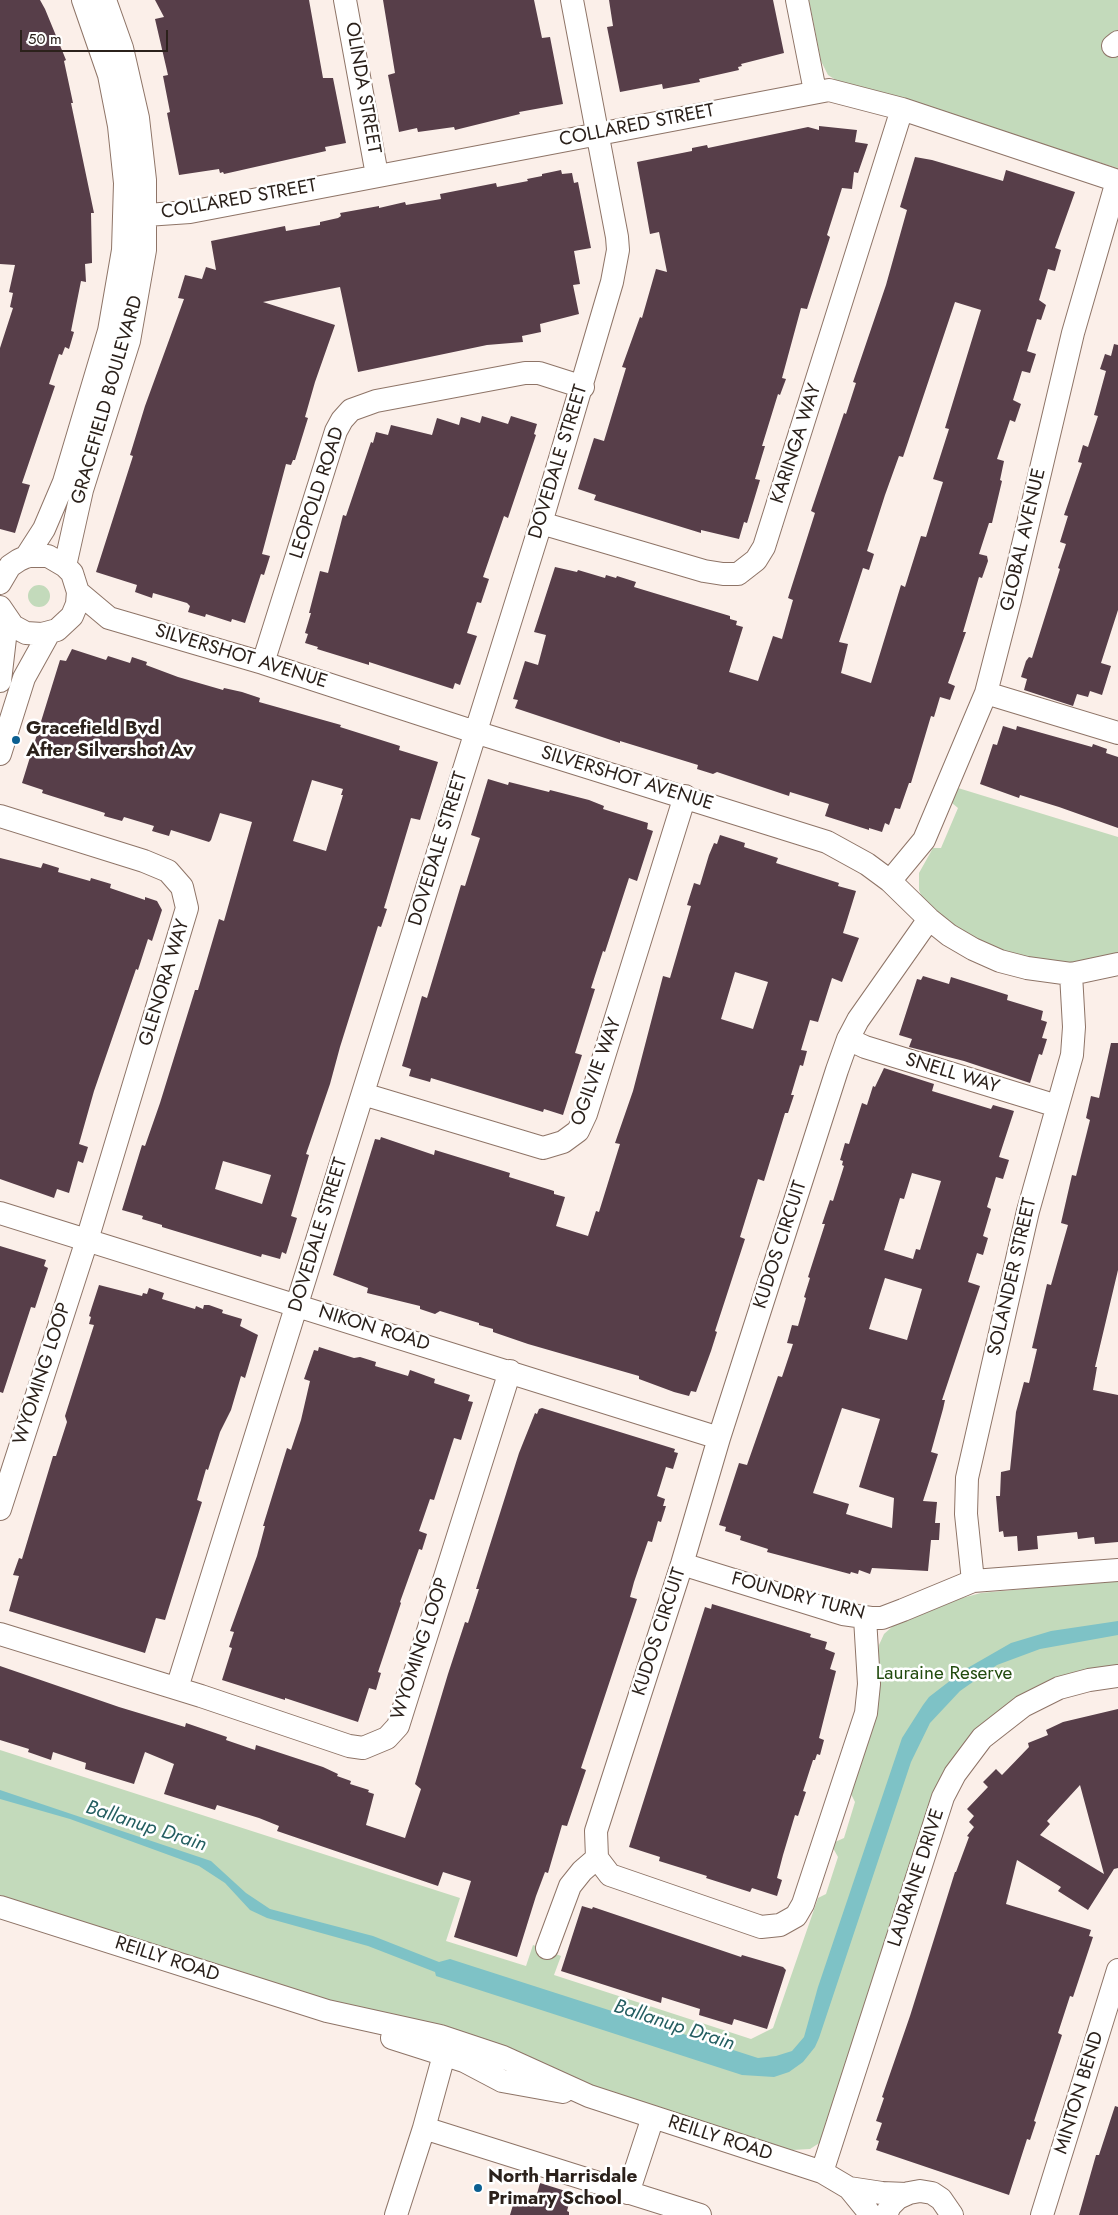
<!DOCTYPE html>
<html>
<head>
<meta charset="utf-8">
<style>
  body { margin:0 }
  #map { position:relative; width:1118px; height:2215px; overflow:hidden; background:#fbefe9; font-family:Jost,sans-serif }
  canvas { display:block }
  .scale { position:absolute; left:20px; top:30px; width:148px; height:22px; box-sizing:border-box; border:2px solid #2b211b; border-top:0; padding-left:6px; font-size:15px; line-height:18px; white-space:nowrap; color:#2b211b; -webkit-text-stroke:4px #fff; paint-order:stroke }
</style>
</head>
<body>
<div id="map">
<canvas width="1118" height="2215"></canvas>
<div class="scale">50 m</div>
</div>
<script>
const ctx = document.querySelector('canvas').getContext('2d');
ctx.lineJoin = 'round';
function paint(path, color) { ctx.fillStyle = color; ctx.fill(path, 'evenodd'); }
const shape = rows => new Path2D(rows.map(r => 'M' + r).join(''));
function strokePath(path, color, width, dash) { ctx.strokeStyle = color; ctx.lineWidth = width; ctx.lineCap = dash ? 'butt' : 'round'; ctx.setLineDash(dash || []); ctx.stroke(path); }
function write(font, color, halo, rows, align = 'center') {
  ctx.font = font + ' Jost,sans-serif'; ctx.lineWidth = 5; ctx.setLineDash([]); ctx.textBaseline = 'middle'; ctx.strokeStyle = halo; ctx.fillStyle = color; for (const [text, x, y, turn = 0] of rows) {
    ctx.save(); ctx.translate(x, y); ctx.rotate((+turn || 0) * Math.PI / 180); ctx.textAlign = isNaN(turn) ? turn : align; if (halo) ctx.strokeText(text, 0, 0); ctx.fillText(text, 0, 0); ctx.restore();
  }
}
paint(shape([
  [809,0,1118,0,1118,168,842,84,828,75,821,61],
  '28 596a11 11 0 1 1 22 0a11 11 0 1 1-22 0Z',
  [958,788,1118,837,1118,954,1073,963,1041,960,1004,951,975,940,950,925,923,900,919,890,919,873,933,848,941,848,958,808,952,803],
  [1118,1580,1118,1670,1071,1675,939,1786,821,2142,810,2149,792,2150,0,1895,0,1750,460,1898,446,1941,526,1966,533,1945,561,1956,554,1975,751,2039,773,2028,818,1898,826,1894,838,1857,833,1848,835,1842,844,1838,855,1802,850,1792,878,1668,879,1645,884,1634,893,1626,962,1598,981,1593]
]), '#c3dabb');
paint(shape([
  [1118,1621,1118,1635,1040,1649,997,1665,960,1691,930,1723,911,1762,819,2038,815,2047,803,2062,789,2072,774,2077,742,2075,436,1976,435,1972,368,1946,267,1918,250,1910,225,1883,199,1866,70,1819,0,1799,0,1790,211,1861,246,1893,270,1909,373,1936,439,1962,450,1959,758,2058,776,2056,792,2051,804,2037,818,1987,902,1738,923,1705,929,1697,964,1670,1011,1643,1051,1631]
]), '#7ec2c6');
paint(shape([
  [0,0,40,0,45,9,66,60,64,61,73,103,71,103,94,213,91,213,92,263,85,264,86,282,81,281,71,331,74,332,69,349,65,347,62,355,59,354,49,384,55,386,22,483,30,485,15,533,0,529,0,348,13,308,10,307,13,293,9,292,15,265,0,264],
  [155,0,309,0,323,78,333,78,346,143,325,147,326,151,224,174,223,172,220,173,219,169,179,175,167,113,170,112,163,76,168,75,155,19,164,17],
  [383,0,534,0,542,38,550,37,563,104,519,112,520,114,455,130,454,127,418,132,417,128,399,132,388,75,395,73],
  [609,0,773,0,784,53,741,64,742,66,738,67,739,70,699,79,700,82,663,89,662,84,620,92,607,27,613,26],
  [819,126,857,130,855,142,868,144,858,173,854,172,852,189,842,188,827,235,830,237,807,309,801,308,782,378,786,379,780,395,778,394,762,446,765,446,755,479,760,480,747,523,744,522,739,539,701,530,701,533,594,500,596,495,578,489,594,438,604,441,626,368,622,367,640,317,642,318,656,269,667,272,659,232,650,234,637,162,692,151,692,148,707,145,708,148,808,127,819,130],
  [915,157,932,160,1003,181,1006,170,1075,192,1055,248,1061,250,1055,271,1048,269,1039,300,1046,305,1041,320,1037,319,1027,351,1036,354,1030,373,1022,371,1013,400,1021,404,1015,422,1010,420,997,459,1004,461,1000,480,1002,481,992,523,989,523,979,554,987,556,988,561,982,578,979,577,963,632,966,632,948,683,955,686,950,700,940,697,934,717,931,716,911,783,909,783,900,809,895,808,889,825,885,823,882,832,869,828,869,830,825,816,829,804,790,792,789,796,717,772,713,774,697,769,698,765,620,741,620,743,515,708,518,700,513,699,525,661,538,665,546,635,534,632,555,567,577,572,578,570,605,578,606,575,616,578,617,576,636,582,634,587,730,616,730,619,737,621,736,625,743,627,729,672,758,681,773,636,782,639,793,600,788,598,815,513,811,511,844,413,846,414,856,383,853,382,886,285,907,210,900,207],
  [955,302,981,310,945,428,949,429,933,479,943,482,926,537,921,536,905,587,901,585,871,683,841,673,848,644,839,642,863,568,869,570,874,554,867,551,885,495,899,456,903,457],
  [561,170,562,174,572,173,574,183,578,182,591,248,574,251,580,284,573,285,579,314,540,324,541,332,522,336,523,342,487,345,358,372,340,287,263,302,335,325,315,382,305,417,308,418,295,460,293,460,291,465,286,464,262,554,270,556,264,575,261,574,245,623,232,619,231,622,206,614,205,617,188,612,190,606,187,603,153,593,152,598,135,592,137,585,96,572,133,456,130,455,145,406,184,299,178,298,185,275,202,279,206,267,216,270,211,241,285,226,286,231,320,225,320,222,338,218,341,216,340,213,379,206,379,208,405,202,406,205,441,199,440,194,496,183,497,187,528,181,527,179,542,176,542,174],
  [1114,344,1118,345,1118,610,1101,663,1111,666,1102,695,1090,691,1088,697,1077,694,1073,706,1024,690,1027,679,1021,677,1026,661,1029,657,1032,658,1060,569,1058,568,1066,544,1060,542,1068,516,1064,515,1082,463,1078,462,1083,445,1088,447,1098,416,1094,415,1106,371,1100,369,1105,354,1111,356],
  [482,416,508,424,511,416,537,424,534,434,536,435,508,518,504,516,483,577,489,579,481,603,477,602,467,633,477,636,460,685,455,683,453,689,369,662,369,665,317,649,318,647,305,643,308,634,305,633,311,613,309,613,320,571,328,573,343,515,346,516,371,442,373,443,376,432,388,435,391,425,432,435,437,418,459,425,461,417,480,423],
  [72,649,106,660,108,656,130,663,132,657,147,662,146,665,178,677,223,690,224,688,242,692,260,698,259,702,341,725,340,727,400,746,399,750,438,762,420,820,411,818,384,908,387,909,381,927,378,926,340,1047,330,1084,306,1154,309,1155,291,1216,297,1218,286,1254,282,1252,280,1259,262,1254,261,1257,162,1227,162,1225,142,1219,143,1216,122,1210,142,1145,145,1146,160,1103,195,990,198,990,219,919,224,921,252,822,220,813,211,840,209,842,171,830,169,836,152,831,154,826,124,817,122,821,104,816,105,813,42,793,43,790,22,783,60,660,66,661],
  [312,780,343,789,341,795,343,795,326,851,293,841],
  [223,1161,271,1175,262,1204,215,1189],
  [1003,726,1016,730,1017,726,1092,747,1093,744,1107,749,1106,753,1118,757,1118,828,1059,807,1020,795,1019,798,980,784,993,744,997,745],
  [488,779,508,785,509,782,549,792,550,790,589,800,604,806,603,809,648,823,647,829,653,831,637,881,629,878,605,952,603,951,591,988,595,989,575,1053,582,1055,563,1115,544,1109,543,1112,431,1078,430,1082,409,1076,411,1069,402,1066,422,996,427,998,461,885,465,886,480,838,471,835],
  [720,835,745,843,744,847,778,858,776,863,839,883,838,886,856,891,843,933,859,938,842,982,832,978,818,1022,810,1020,801,1050,807,1051,803,1066,800,1065,791,1095,794,1095,788,1113,785,1113,764,1181,758,1179,740,1237,745,1239,715,1331,717,1332,711,1351,696,1392,691,1391,689,1396,674,1392,639,1379,639,1376,528,1344,493,1332,493,1329,479,1325,479,1323,440,1311,435,1314,420,1309,420,1306,367,1293,368,1288,333,1275,375,1139,380,1140,381,1137,434,1155,435,1150,510,1173,509,1177,554,1191,554,1194,565,1197,556,1226,588,1236,596,1211,599,1212,620,1144,615,1143,633,1091,663,976,670,978,691,906,687,905,694,883,700,885,709,855,714,843,717,844],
  [735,972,768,982,753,1029,721,1019],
  [0,858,41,868,43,863,59,868,58,872,90,881,91,878,111,884,110,888,145,900,145,897,157,901,162,910,152,941,148,939,138,970,136,969,94,1091,79,1144,88,1147,83,1163,78,1161,69,1193,57,1189,54,1198,0,1179],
  [923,976,949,984,951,977,1008,995,1007,1000,1043,1011,1041,1020,1047,1022,1042,1038,1047,1039,1042,1055,1039,1054,1030,1083,964,1061,909,1047,912,1039,899,1035,917,979,921,980],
  [1111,1043,1118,1043,1118,1270,1095,1367,1097,1367,1093,1390,1118,1395,1118,1542,1095,1544,1094,1537,1078,1539,1077,1532,1037,1536,1038,1549,1018,1551,1017,1536,1004,1537,1003,1531,999,1532,996,1496,1000,1496,1001,1472,1010,1470,1016,1412,1024,1382,1029,1383,1037,1349,1032,1348,1047,1284,1051,1285,1068,1225,1061,1223,1072,1175,1076,1176,1090,1120,1086,1118,1091,1096,1099,1098],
  [884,1068,934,1084,932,1091,991,1109,993,1105,1014,1111,999,1157,1009,1160,1003,1179,996,1177,987,1207,991,1209,983,1236,988,1238,983,1255,977,1253,968,1282,980,1286,942,1400,945,1400,943,1409,931,1452,938,1454,923,1501,937,1502,935,1523,940,1523,939,1540,931,1540,928,1571,872,1568,870,1574,859,1570,858,1574,851,1572,850,1574,767,1552,768,1549,740,1540,741,1536,725,1531,726,1527,719,1525,739,1463,747,1465,778,1376,782,1377,793,1344,787,1343,792,1325,798,1326,806,1298,804,1297,810,1278,808,1277,825,1224,822,1224,830,1200,833,1201,844,1166,842,1165,843,1161,840,1160,845,1143,849,1144,862,1103,867,1105,873,1086,875,1087],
  [912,1173,941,1181,920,1250,916,1249,913,1259,884,1250,900,1198,904,1199],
  [885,1278,922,1289,907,1340,869,1329],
  [842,1408,880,1419,859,1487,894,1498,892,1528,846,1514,849,1504,813,1493],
  [0,1246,46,1260,44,1266,48,1268,35,1308,31,1307,3,1393,0,1392],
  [99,1285,142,1296,143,1293,147,1294,149,1288,164,1293,162,1299,195,1309,196,1306,203,1309,204,1305,209,1305,223,1310,222,1313,242,1319,240,1326,258,1335,245,1378,241,1376,231,1410,220,1432,208,1470,206,1469,197,1500,202,1502,165,1620,156,1618,145,1653,9,1611,19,1576,13,1575,19,1558,22,1559,53,1456,56,1456,67,1422,65,1416,94,1325,89,1324,91,1317,89,1316],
  [319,1347,354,1358,360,1357,376,1362,375,1366,408,1376,410,1370,435,1379,434,1383,470,1395,468,1401,473,1402,461,1440,454,1438,434,1500,430,1499,419,1531,427,1534,422,1550,419,1549,400,1602,401,1603,378,1672,381,1673,376,1690,369,1688,358,1722,285,1698,285,1700,222,1680,232,1648,229,1647,234,1632,230,1631,257,1556,265,1526,263,1526,287,1448,291,1450,301,1420,310,1381,304,1379,314,1350,318,1351],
  [542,1408,675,1449,674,1452,678,1453,673,1469,666,1467,657,1496,665,1499,663,1506,666,1506,661,1522,658,1521,652,1542,648,1541,634,1582,630,1597,637,1599,581,1768,586,1770,567,1826,562,1825,548,1873,545,1872,536,1896,517,1957,454,1937,471,1881,443,1872,438,1886,277,1831,279,1826,259,1818,217,1805,215,1810,164,1794,174,1764,145,1752,134,1784,85,1769,86,1763,53,1752,51,1760,28,1752,29,1749,0,1740,0,1666,119,1707,185,1727,186,1723,227,1737,226,1740,255,1750,256,1745,323,1767,338,1774,337,1776,351,1781,350,1784,369,1790,368,1792,374,1794,366,1825,405,1838,421,1789,415,1784,448,1674,465,1622,468,1623,479,1589,476,1589,519,1453,535,1413,537,1414,539,1409],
  [712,1604,811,1634,810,1637,827,1642,825,1649,835,1653,830,1669,836,1671,819,1738,824,1740,820,1755,817,1754,815,1760,813,1760,803,1791,806,1792,798,1816,795,1815,783,1855,777,1878,782,1880,777,1896,752,1888,750,1892,706,1878,707,1876,659,1861,660,1857,629,1847,705,1607,711,1609],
  [1118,1709,1118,1868,1114,1869,1088,1910,1058,1891,1061,1887,1017,1860,1006,1904,1091,1930,1089,1936,1093,1937,1073,1997,1070,1996,1058,2033,1062,2035,1034,2121,1036,2122,1030,2140,1027,2139,1009,2195,876,2150,879,2141,876,2140,882,2123,876,2121,884,2098,882,2097,910,2016,955,1872,956,1872,969,1837,967,1836,974,1827,969,1822,974,1816,967,1809,988,1787,983,1782,996,1769,1002,1775,1029,1747,1028,1743,1048,1735,1046,1730,1063,1722],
  [1080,1785,1104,1874,1040,1835,1050,1824,1047,1821],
  [582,1906,592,1909,593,1907,741,1957,742,1955,783,1967,786,1970,767,2029,734,2019,732,2025,699,2015,700,2009,662,1997,661,2003,561,1971],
  [1115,2106,1118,2107,1118,2215,1079,2215,1096,2155,1099,2155],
  [540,2183,572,2193,567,2211,569,2212,569,2215,510,2215,516,2195,535,2201]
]), '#573e49');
const minor = shape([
  [345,0,377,175],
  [797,0,815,91],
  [1113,46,1118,42],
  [146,215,190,212,829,90,902,109,1118,181],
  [541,523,704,571,723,574,738,574,756,560,764,547,902,109],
  [26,557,44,529,64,482,109,331,123,250,125,183,119,126,109,75,83,0],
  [65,566,82,490,129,341,145,250,145,180,138,118,122,48,105,0],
  [0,583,10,566,19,560,28,556,48,556,65,566,72,573,78,592,77,604,72,616,57,630,42,634,26,633,13,626,0,607],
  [78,592,109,618,263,663,475,732,827,842,867,864,890,881,929,919,949,935,973,949,1000,961,1027,968,1071,974,1118,964],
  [263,663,336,431,342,420,351,410,376,401,525,373,539,373,583,387],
  [0,681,7,621],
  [986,693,1118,733],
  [0,754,24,678,49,633],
  [0,816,144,861,168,871,182,887,187,908,87,1240,0,1509],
  [890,881,924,840,986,693,1010,600,1073,333,1117,181],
  [848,1039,865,1047,1057,1106],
  [363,1094,543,1148,563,1142,578,1131,586,1114,685,796],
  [0,1213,719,1438],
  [682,1564,843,1614,871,1618,882,1618,903,1610,973,1581,1118,1570],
  [973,1581,966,1514,967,1478,1028,1211,1072,1055,1074,1027,1071,974],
  [865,1618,869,1684,866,1713,803,1904,796,1916,780,1925,761,1927,610,1875,597,1858,596,1831,682,1564,719,1438,837,1070,848,1039,858,1020,929,919],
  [0,1634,201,1696,349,1746,363,1748,387,1738,398,1726,510,1371],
  [177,1688,541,523,612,282,618,250,617,237,572,0],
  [0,1907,327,2011,440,2036,503,2057,589,2096,822,2172,849,2188,871,2215],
  [547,1948,570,1886,582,1871,597,1858],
  [392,2038,464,2061,502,2081,563,2092],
  [444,2055,424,2128,700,2215],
  [822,2172,943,1797,955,1774,982,1738,1023,1706,1059,1688,1089,1680,1118,1676],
  [849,2188,882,2193,907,2194],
  [628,2193,653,2117],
  [396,2215,424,2128],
  [886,2215,890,2206,898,2198,909,2193,920,2191,932,2193,941,2199,952,2215],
  [1042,2215,1118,1970]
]);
strokePath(minor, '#8e7467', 24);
strokePath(minor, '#fff', 22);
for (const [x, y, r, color] of [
  [16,740,5,"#0b5f91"],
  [478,2188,5,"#0b5f91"]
]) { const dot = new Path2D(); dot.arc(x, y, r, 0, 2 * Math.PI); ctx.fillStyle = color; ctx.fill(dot); strokePath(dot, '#fff', 2); }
write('19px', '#2b211b', '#fff', [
  ["OLINDA STREET",362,88,80],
  ["COLLARED STREET",637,126,-11],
  ["COLLARED STREET",239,200,-10],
  ["GRACEFIELD BOULEVARD",108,400,-74],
  ["KARINGA WAY",797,444,-72],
  ["DOVEDALE STREET",559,462,-73],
  ["LEOPOLD ROAD",318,493,-72],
  ["GLOBAL AVENUE",1024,540,-77],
  ["SILVERSHOT AVENUE",241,657,17],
  ["SILVERSHOT AVENUE",627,779,17],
  ["DOVEDALE STREET",439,849,-73],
  ["GLENORA WAY",165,983,-73],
  ["OGILVIE WAY",597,1072,-70],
  ["SNELL WAY",952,1074,17],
  ["DOVEDALE STREET",319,1235,-73],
  ["KUDOS CIRCUIT",781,1245,-72],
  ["SOLANDER STREET",1013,1277,-77],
  ["NIKON ROAD",374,1329,17],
  ["WYOMING LOOP",43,1374,-72],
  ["FOUNDRY TURN",798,1597,15],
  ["KUDOS CIRCUIT",660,1632,-72],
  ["WYOMING LOOP",421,1649,-72],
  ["LAURAINE DRIVE",917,1878,-72],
  ["REILLY ROAD",167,1960,18],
  ["MINTON BEND",1080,2093,-73],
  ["REILLY ROAD",720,2139,18]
]);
write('bold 19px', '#2b211b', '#fff', [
  ["Gracefield Bvd",26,729],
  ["After Silvershot Av",26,751],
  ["North Harrisdale",488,2177],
  ["Primary School",488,2199]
], 'left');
write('19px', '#224b0e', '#fff', [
  ["Lauraine Reserve",944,1674]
]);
write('italic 20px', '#245e61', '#fff', [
  ["Ballanup Drain",146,1827,18],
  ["Ballanup Drain",674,2026,18]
]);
</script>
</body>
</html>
